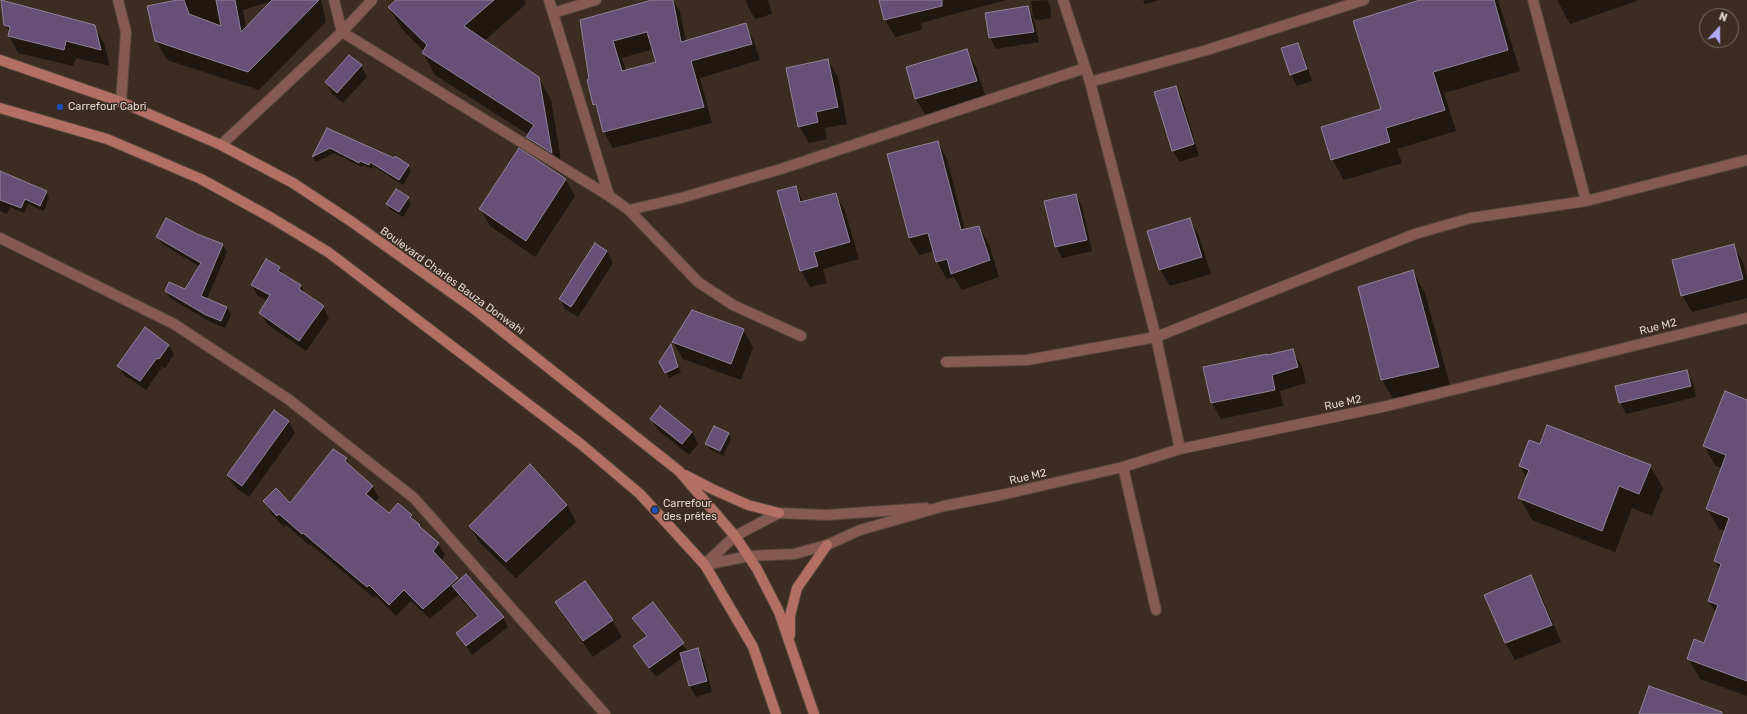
<!DOCTYPE html>
<meta charset="utf-8">
<style>
body{margin:0}
#map{position:relative;width:1747px;height:714px;overflow:hidden;background:#3c2c21;font-family:Rubik,sans-serif}
canvas{display:block}
.north{position:absolute;left:1699px;top:8px;width:40px;height:40px;box-sizing:border-box;background:#3c2c21;border:1px solid #7d6f66;border-radius:50%;rotate:21deg;font-size:11px;font-weight:700;line-height:16px;text-align:center;color:#dfd4cd}
.north::after{content:'';display:block;margin:auto;width:14px;height:18px;background:#b5acf8;clip-path:polygon(50% 0,100% 100%,50% 72%,0 100%)}
</style>
<div id="map">
<canvas width="1747" height="714"></canvas>
<div class="north">N</div>
</div>
<script>
const c = document.querySelector('canvas').getContext('2d');
c.lineJoin = 'round';
function paint(path, color) { c.fillStyle = color; c.fill(path, 'evenodd'); }
const shape = rows => new Path2D(rows.map(r => 'M' + r).join(''));
function strokePath(path, color, width, dash) { c.strokeStyle = color; c.lineWidth = width; c.lineCap = dash ? 'butt' : 'round'; c.setLineDash(dash || []); c.stroke(path); }
function write(font, color, halo, rows, align = 'center') {
  c.font = font + ' Rubik,sans-serif'; c.lineWidth = 3; c.setLineDash([]); c.textBaseline = 'middle'; c.strokeStyle = halo; c.fillStyle = color; for (const [text, x, y, turn = 0] of rows) {
    c.save(); c.translate(x, y); c.rotate((+turn || 0) * Math.PI / 180); c.textAlign = isNaN(turn) ? turn : align; if (halo) c.strokeText(text, 0, 0); c.fillText(text, 0, 0); c.restore();
  }
}
paint(shape([
 [182,0,321,0,326,22,259,90,167,60,156,41],
 [272,1,246,27,243,10],
 [397,0,524,0,526,4,484,41,539,78,551,100,563,173,540,159,527,137,529,135,435,75,423,53,424,51,402,29,389,8],
 [656,0,673,0,680,12,686,41,745,25,754,41,760,60,700,78,712,123,613,148,604,132,599,112,594,104,581,21],
 [653,49,657,63,626,71,622,58],
 [746,0,768,0,772,14,755,19,748,7],
 [880,0,1006,0,921,23,922,30,895,37,885,20],
 [1047,0,1050,5,1051,18,1036,20,1033,16,1039,42,996,49,990,38,986,14,1027,7,1033,17,1031,1],
 [1143,0,1160,0,1145,4],
 [1427,0,1498,0,1520,71,1444,93,1456,131,1397,149,1402,163,1344,180,1332,159,1382,110],
 [1557,0,1640,0,1570,24],
 [5,24,94,26,104,43,110,66,76,58,73,66,18,53,9,36,10,33],
 [1297,44,1304,56,1312,81,1297,86,1291,74],
 [966,50,976,67,986,98,926,116,916,99,907,67],
 [828,60,838,77,847,124,825,128,827,139,809,143,799,126],
 [361,66,367,77,343,103,332,94,326,82],
 [1175,87,1182,98,1199,156,1179,162,1173,150],
 [327,129,408,166,411,171,403,185,373,166,372,169,363,165,362,167,334,153,316,162,313,157],
 [938,142,947,159,965,230,979,227,989,244,999,277,962,290,954,277,947,279,937,262,934,251,919,255,909,238],
 [0,172,46,192,49,197,44,211,28,204,24,213,10,207,7,214,0,211],
 [565,179,575,196,535,257,490,226,480,209],
 [795,187,804,202,835,194,845,211,859,259,823,269,827,283,810,287,801,270],
 [1076,195,1082,206,1092,251,1062,258,1056,246],
 [408,198,411,204,403,217,390,209,387,204],
 [1190,219,1199,236,1211,274,1170,286,1160,269],
 [196,235,223,245,227,252,207,299,227,307,231,315,225,328,212,323,170,298,166,291,186,290,200,267,162,244,158,237],
 [1733,245,1743,262,1747,277,1747,298,1692,312,1682,295],
 [607,251,613,263,578,317,566,310,560,299],
 [279,268,284,276,301,286,305,294,323,307,329,318,306,351,267,324,261,313,268,301,258,296,252,285],
 [1412,271,1425,293,1451,389,1395,402,1382,380],
 [743,330,753,347,741,380,683,359,673,342],
 [168,345,174,354,165,368,162,367,146,390,124,375,119,366],
 [671,346,681,372,669,378,660,362],
 [1292,350,1302,366,1306,383,1280,391,1283,406,1221,419,1212,403,1205,368,1267,356],
 [1686,371,1693,382,1696,397,1626,414,1620,402],
 [1747,401,1747,696,1700,679,1688,658,1705,644,1716,613,1709,601,1720,570,1715,561,1726,532,1719,529,1707,509,1722,469,1716,466,1704,446],
 [274,411,289,422,295,433,249,497,234,486,228,475],
 [651,419,692,432,698,444,689,455,658,430],
 [728,434,731,439,723,456,710,449,706,444],
 [1540,445,1650,466,1663,488,1652,516,1632,508,1615,552,1532,520,1520,498,1527,479,1520,466],
 [346,459,351,468,372,486,379,498,375,502,390,514,411,516,422,530,438,544,445,555,441,560,459,581,503,617,508,627,472,655,457,633,477,617,458,595,430,619,411,601,396,616,376,596,374,598,310,544,309,545,286,525,284,527,271,513,264,501,291,504],
 [567,505,576,522,516,578,480,543,470,526],
 [1531,576,1540,593,1553,624,1506,642,1506,643,1485,595],
 [557,603,612,620,622,637,593,657,566,619],
 [653,603,688,652,697,649,704,661,712,692,696,697,689,685,682,658,656,677,640,656,634,646,646,637,634,619],
 [1554,625,1561,642,1515,660,1506,644]
]), '#0007');
const building = shape([
 [1,0,95,25,101,50,66,41,64,50,8,36,10,27,4,25,1,0],
 [177,0,184,0,189,14,221,26,216,0,235,0,241,32,272,0,319,0,248,72,155,41,147,6,177,0],
 [396,0,494,0,464,26,539,77,552,153,526,137,534,125,422,53,427,45,388,7,396,0],
 [652,0,673,0,681,42,746,23,752,44,691,61,704,107,603,132,596,104,593,105,587,80,589,79,580,20,652,0],
 [647,32,656,62,622,71,613,41,647,32],
 [879,0,942,0,942,6,884,20,879,0],
 [1420,0,1494,0,1508,50,1433,72,1445,110,1386,128,1390,142,1331,160,1321,127,1381,109,1353,21,1420,0],
 [1028,6,1034,32,989,38,985,13,1028,6],
 [1298,43,1307,69,1290,75,1281,48,1298,43],
 [967,49,977,81,915,99,906,67,967,49],
 [349,55,362,65,337,93,325,82,349,55],
 [828,59,838,107,816,112,818,122,798,127,786,68,828,59],
 [1176,86,1194,144,1172,151,1154,92,1176,86],
 [327,128,394,158,395,156,409,165,399,180,370,162,369,165,360,161,359,163,330,148,312,157,327,128],
 [938,141,961,230,979,226,990,260,951,274,947,259,936,262,928,233,909,238,887,154,938,141],
 [519,148,566,179,526,241,479,209,519,148],
 [0,171,47,191,40,206,25,199,21,208,0,200,0,171],
 [796,186,800,202,836,193,850,242,814,252,818,266,800,271,777,191,796,186],
 [396,189,409,197,399,212,386,204,396,189],
 [1076,194,1087,240,1055,247,1044,201,1076,194],
 [166,218,197,234,223,244,201,296,227,307,221,321,206,315,165,291,169,282,185,289,201,263,156,237,166,218],
 [1190,218,1202,257,1159,270,1147,231,1190,218],
 [595,243,607,251,571,307,559,299,595,243],
 [1734,244,1743,279,1681,296,1672,260,1734,244],
 [266,259,280,267,278,271,301,285,299,289,324,306,299,341,259,313,270,295,251,285,266,259],
 [1413,270,1439,367,1381,380,1358,287,1413,270],
 [692,310,744,329,731,364,672,342,692,310],
 [145,327,169,345,159,359,157,358,140,381,117,366,145,327],
 [671,344,678,367,665,373,659,362,671,344],
 [1293,349,1298,367,1272,375,1275,390,1211,403,1203,367,1267,354,1267,355,1293,349],
 [1687,370,1691,386,1619,403,1615,386,1687,370],
 [1725,391,1747,400,1747,681,1687,659,1694,639,1704,643,1718,605,1708,601,1721,564,1714,561,1729,518,1706,509,1726,455,1703,446,1725,391],
 [660,406,692,432,682,444,650,419,660,406],
 [274,410,289,421,242,486,227,475,274,410],
 [1547,425,1651,465,1639,494,1619,486,1602,531,1518,498,1529,470,1519,466,1529,440,1540,444,1547,425],
 [714,426,729,433,720,451,705,444,714,426],
 [333,449,347,458,345,461,373,486,366,494,389,513,398,503,412,515,410,517,420,525,419,526,439,543,433,551,458,578,423,609,404,590,389,605,369,585,367,587,303,533,302,534,279,514,277,516,263,501,276,488,290,503,333,449],
 [530,464,567,505,506,562,469,526,530,464],
 [466,574,504,617,466,646,456,633,478,616,452,586,466,574],
 [1531,575,1552,625,1505,643,1484,595,1531,575],
 [585,581,613,620,583,641,555,602,585,581],
 [653,602,684,643,649,668,633,646,647,636,632,618,653,602],
 [698,648,707,681,689,686,680,653,698,648],
 [1649,686,1722,712,1722,714,1639,714,1649,686]
]);
paint(building, '#674f78');
strokePath(building, '#8f8497', 1);
const minor = shape([
 [118,0,126,32,121,102],
 [334,0,342,32,609,196,629,210,698,282,733,305,801,336],
 [549,0,609,196],
 [1063,0,1090,82,1156,337,1180,449],
 [1533,0,1586,201],
 [553,13,596,0],
 [1090,82,1207,50,1364,0],
 [221,145,342,32,372,0],
 [629,210,681,198,781,169,1085,68],
 [0,238,174,324,288,399,414,498,605,714],
 [946,362,1027,360,1156,337,1415,234,1471,218,1586,201,1747,160],
 [1123,467,1156,610]
]);
const tertiary = shape([
 [705,564,735,536,779,513,826,515,926,508],
 [705,565,749,556,794,554,827,545,860,530,944,506,1001,495,1123,467,1180,449,1387,406,1747,318]
]);
const secondary = shape([
 [0,60,121,102,221,145,293,183,352,222,473,308,679,471,735,536,757,569,779,612,814,714],
 [0,108,107,139,201,179,270,217,328,252,582,445,640,494,705,565,753,647,776,714],
 [685,475,712,489,748,505,779,513],
 [790,635,790,616,797,588,827,545]
]);
strokePath(minor, '#56473d', 12);
strokePath(tertiary, '#56473d', 12);
strokePath(secondary, '#56473d', 12);
strokePath(minor, '#855a52', 10);
strokePath(tertiary, '#855a52', 10);
strokePath(secondary, '#b36f64', 10);
for (const [x, y, r, color] of [
 [60,107,4,"#1a4fb4"],
 [655,510,4,"#1a4fb4"]
]) { const dot = new Path2D(); dot.arc(x, y, r, 0, 2 * Math.PI); c.fillStyle = color; c.fill(dot); strokePath(dot, '#3c2c21', 1.5); }
write('11px', '#dfd4cd', '#3c2c21', [
 ["Carrefour Cabri",68,107],
 ["Carrefour",663,504],
 ["des prêtes",663,517]
], 'left');
write('11px', '#dfd4cd', '#3c2c21', [
 ["Boulevard Charles Bauza Donwahi",452,281,36],
 ["Rue M2",1658,327,-14],
 ["Rue M2",1343,403,-12],
 ["Rue M2",1028,477,-13]
]);
</script>
